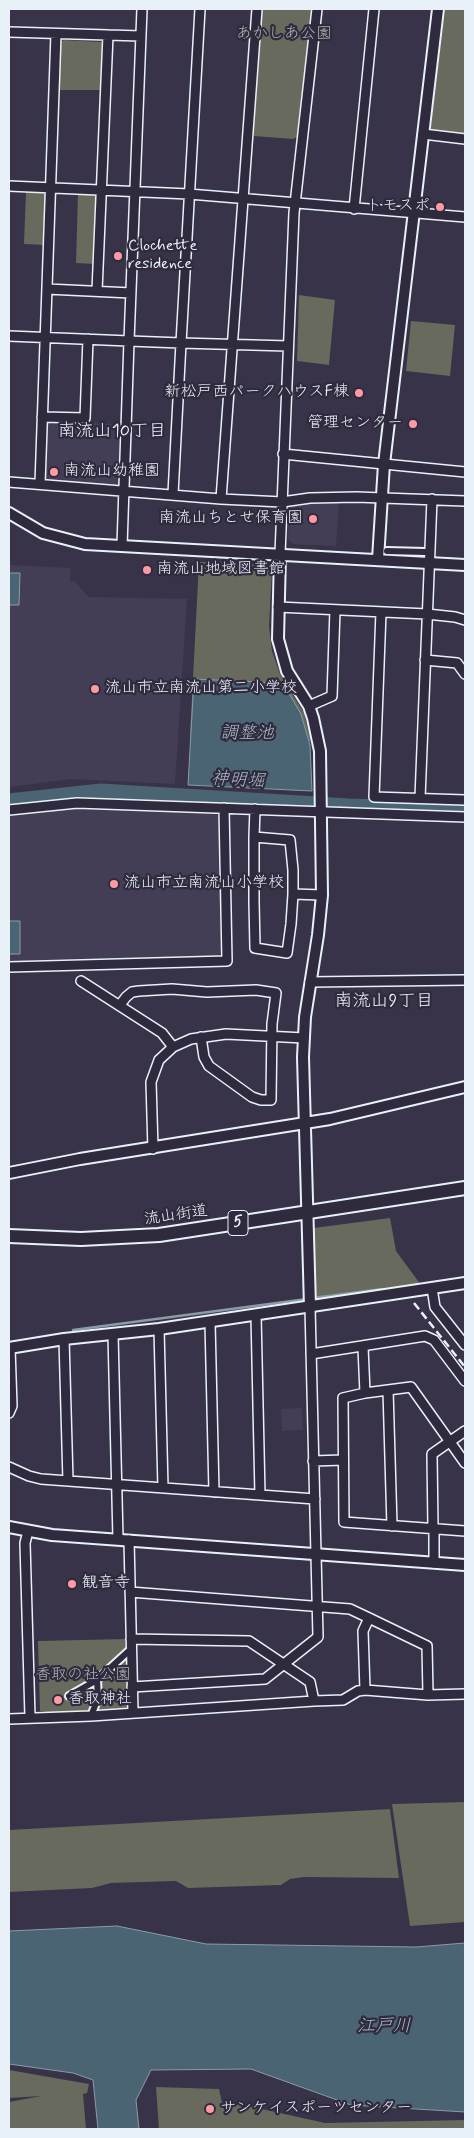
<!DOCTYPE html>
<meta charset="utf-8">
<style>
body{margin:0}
#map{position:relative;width:474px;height:2138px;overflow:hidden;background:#383348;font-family:Mynerve,sans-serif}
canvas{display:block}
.frame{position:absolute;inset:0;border:10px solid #e8f1f8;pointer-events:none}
</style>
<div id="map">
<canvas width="474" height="2138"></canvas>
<div class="frame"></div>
</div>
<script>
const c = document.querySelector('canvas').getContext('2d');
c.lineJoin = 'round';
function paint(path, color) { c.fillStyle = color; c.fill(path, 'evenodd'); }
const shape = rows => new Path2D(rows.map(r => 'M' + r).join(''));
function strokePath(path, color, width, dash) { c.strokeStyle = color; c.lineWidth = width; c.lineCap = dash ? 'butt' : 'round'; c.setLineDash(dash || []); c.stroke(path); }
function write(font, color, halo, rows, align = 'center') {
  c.font = font + ' Mynerve,"Klee One",sans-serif'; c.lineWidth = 4.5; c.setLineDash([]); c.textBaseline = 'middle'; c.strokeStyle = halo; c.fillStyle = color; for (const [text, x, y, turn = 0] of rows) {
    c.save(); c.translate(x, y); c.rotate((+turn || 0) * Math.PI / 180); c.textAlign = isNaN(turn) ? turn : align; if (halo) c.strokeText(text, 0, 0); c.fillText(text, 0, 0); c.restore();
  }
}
paint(shape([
 [49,420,123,425,120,486,43,480,46,423],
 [306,503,339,503,336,546,293,544,288,539,289,506],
 [9,565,71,568,70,581,75,582,89,597,187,599,175,784,71,779,9,787],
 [77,809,214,814,219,816,221,952,217,956,59,959,9,963,9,816],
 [302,1408,303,1430,282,1431,281,1409]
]), '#433e56');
paint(shape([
 [261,9,312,9,297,137,293,139,254,136,252,133],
 [445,9,465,9,465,136,430,132],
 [64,40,101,42,104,45,101,90,58,90,60,42],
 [26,190,44,191,47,194,45,245,24,244],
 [78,192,94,192,98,196,95,264,76,263],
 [299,295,335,300,329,365,297,361],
 [411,321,455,325,450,376,406,371],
 [199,562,268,564,272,569,269,626,272,651,280,674,304,713,311,741,190,736],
 [390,1218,396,1251,421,1285,320,1300,316,1297,314,1228],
 [127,1639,129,1710,58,1713,40,1711,38,1641],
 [465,1802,465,1922,410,1926,392,1804],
 [390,1809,399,1878,304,1877,290,1879,281,1885,188,1888,176,1881,111,1883,92,1888,9,1892,9,1830],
 [9,2070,89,2084,87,2093,83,2094,86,2129,9,2129,9,2102,41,2096,9,2098],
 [156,2087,219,2089,222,2103,244,2105,325,2123,465,2120,465,2129,159,2129]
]), '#676a5c');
const water = shape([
 [9,573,20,573,19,605,9,605,9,573],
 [194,679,283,683,301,714,310,745,312,791,188,785,194,679],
 [9,921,20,921,20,954,9,954,9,921],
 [117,1926,206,1944,416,1947,465,1943,465,2112,351,2105,251,2069,151,2070,136,2100,139,2129,98,2129,93,2080,73,2073,9,2064,9,1931,117,1926]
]);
paint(water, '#4b6473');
strokePath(water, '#8a9ca8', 1);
strokePath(shape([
 [313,1298,382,1289],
 [73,1330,307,1299]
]), '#8a9ca8', 2.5);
strokePath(shape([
 [9,801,101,791,349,806,465,809]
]), '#4b6473', 15);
const pedestrian = shape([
 [387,551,425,552],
 [69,1696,97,1680,131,1649],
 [91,1716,98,1698,97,1680]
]);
const minor = shape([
 [142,9,129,341,181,343,173,494],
 [200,9,181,343,288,346],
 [9,32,141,36],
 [423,134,465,139],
 [9,186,189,194,465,217],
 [354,209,374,9],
 [47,289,131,293],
 [97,291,108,35],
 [9,336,129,341,122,546],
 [42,417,85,418,88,339],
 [283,454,465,472],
 [9,482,221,499,282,502,310,498,356,497,465,501],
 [40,484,56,34],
 [221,499,257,9],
 [280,554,294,213,317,9],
 [278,607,427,614,455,617,465,620],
 [381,612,374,797,465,800],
 [425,660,457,663,465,674],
 [309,706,332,696,335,610],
 [420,798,432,499],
 [9,810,77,803,465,817],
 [254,837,290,840,293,870,293,894,291,924,287,953,255,948,254,902,254,837,255,809],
 [293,894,322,895],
 [9,967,227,961,224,808],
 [81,981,162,1033,173,1047],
 [310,982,465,980],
 [120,1005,126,997,132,992,139,991,172,989,207,992,256,990,276,993,272,1024,271,1100,261,1100,252,1097,209,1066,204,1057,201,1037],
 [153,1149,151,1082,159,1060,173,1047,191,1039,226,1034,304,1038],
 [432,1288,435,1307,465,1345],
 [256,1315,260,1495],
 [210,1322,214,1492],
 [159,1329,163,1488],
 [113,1334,118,1539],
 [64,1339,68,1481],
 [363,1347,365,1393],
 [311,1354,425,1336,434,1340,465,1381],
 [388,1390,392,1526],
 [9,1413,12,1406,10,1348],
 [313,1461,343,1460],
 [465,1463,411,1387,365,1393,343,1398,344,1522,465,1531],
 [9,1467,29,1476,41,1479,315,1499],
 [433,1528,432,1454,465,1431],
 [28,1531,25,1543,30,1717],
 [129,1540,133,1712],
 [434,1563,434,1528],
 [130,1592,350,1609,369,1618,363,1631,365,1690],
 [369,1618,427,1646,428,1695],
 [131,1639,249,1641,310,1682,314,1701,343,1700,358,1691,365,1690,428,1695,465,1694],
 [132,1687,265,1679,318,1637,310,1307],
 [9,1719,91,1716,314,1701]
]);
const tertiary = shape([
 [9,513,43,533,85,544,465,565],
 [280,554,278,639,287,671,309,706,313,718,320,751,322,895,318,935,305,1017,303,1057,310,1307],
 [378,559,384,464,438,9],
 [9,1173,80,1159,330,1119,465,1087],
 [9,1348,64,1339,159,1329,465,1283],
 [9,1527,52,1535,465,1565]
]);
const primary = shape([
 [9,1236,81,1239,159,1235,465,1188]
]);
strokePath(pedestrian, '#e8f1f8', 10);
strokePath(minor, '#e8f1f8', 12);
strokePath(tertiary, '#e8f1f8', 14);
strokePath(primary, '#e8f1f8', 16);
strokePath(pedestrian, '#2f2a3d', 6);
strokePath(minor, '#2f2a3d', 9);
strokePath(tertiary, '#2f2a3d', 10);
strokePath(primary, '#2f2a3d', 12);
strokePath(shape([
 [414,1303,465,1367]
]), '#e8f1f8', 2.5, [8, 4]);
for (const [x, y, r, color] of [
 [440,207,5,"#ff9aa2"],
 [118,256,5,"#ff9aa2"],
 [359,393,5,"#ff9aa2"],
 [413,424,5,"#ff9aa2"],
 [54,472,5,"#ff9aa2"],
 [313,519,5,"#ff9aa2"],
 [147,570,5,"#ff9aa2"],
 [95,689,5,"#ff9aa2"],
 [114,884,5,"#ff9aa2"],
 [72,1584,5,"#ff9aa2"],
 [58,1700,5,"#ff9aa2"],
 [210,2109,5,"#ff9aa2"]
]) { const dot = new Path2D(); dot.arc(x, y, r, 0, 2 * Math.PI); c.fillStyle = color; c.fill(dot); strokePath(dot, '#2f2a3d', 2); }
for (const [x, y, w] of [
 [238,1223,20]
]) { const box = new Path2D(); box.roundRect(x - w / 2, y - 12.5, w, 25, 4); c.fillStyle = '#2f2a3d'; c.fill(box); strokePath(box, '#e8f1f8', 1); }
write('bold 15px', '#e8f1f8', null, [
 ["5",238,1223]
]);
write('16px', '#aeb4b2', '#2f2a3d', [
 ["あかしあ公園",284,35],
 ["香取の社公園",83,1676]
]);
write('16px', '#e8f1f8', '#2f2a3d', [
 ["トモスポ",430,207,"right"],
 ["Clochette",128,247],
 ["residence",128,265],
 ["新松戸西パークハウスF棟",349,393,"right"],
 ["管理センター",403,424,"right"],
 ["南流山幼稚園",64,472],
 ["南流山ちとせ保育園",303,519,"right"],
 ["南流山地域図書館",157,570],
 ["流山市立南流山第二小学校",105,689],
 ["流山市立南流山小学校",124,884],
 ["観音寺",82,1584],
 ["香取神社",68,1700],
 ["サンケイスポーツセンター",220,2109]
], 'left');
write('16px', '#e8f1f8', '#2f2a3d', [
 ["流山街道",176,1216,-8]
]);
write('18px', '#e8f1f8', '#2f2a3d', [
 ["南流山10丁目",112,432],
 ["南流山9丁目",384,1002]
]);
write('italic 18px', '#a9b9c3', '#2f2a3d', [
 ["調整池",247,734],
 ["神明堀",238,781,3],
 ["江戸川",384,2027]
]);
</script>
